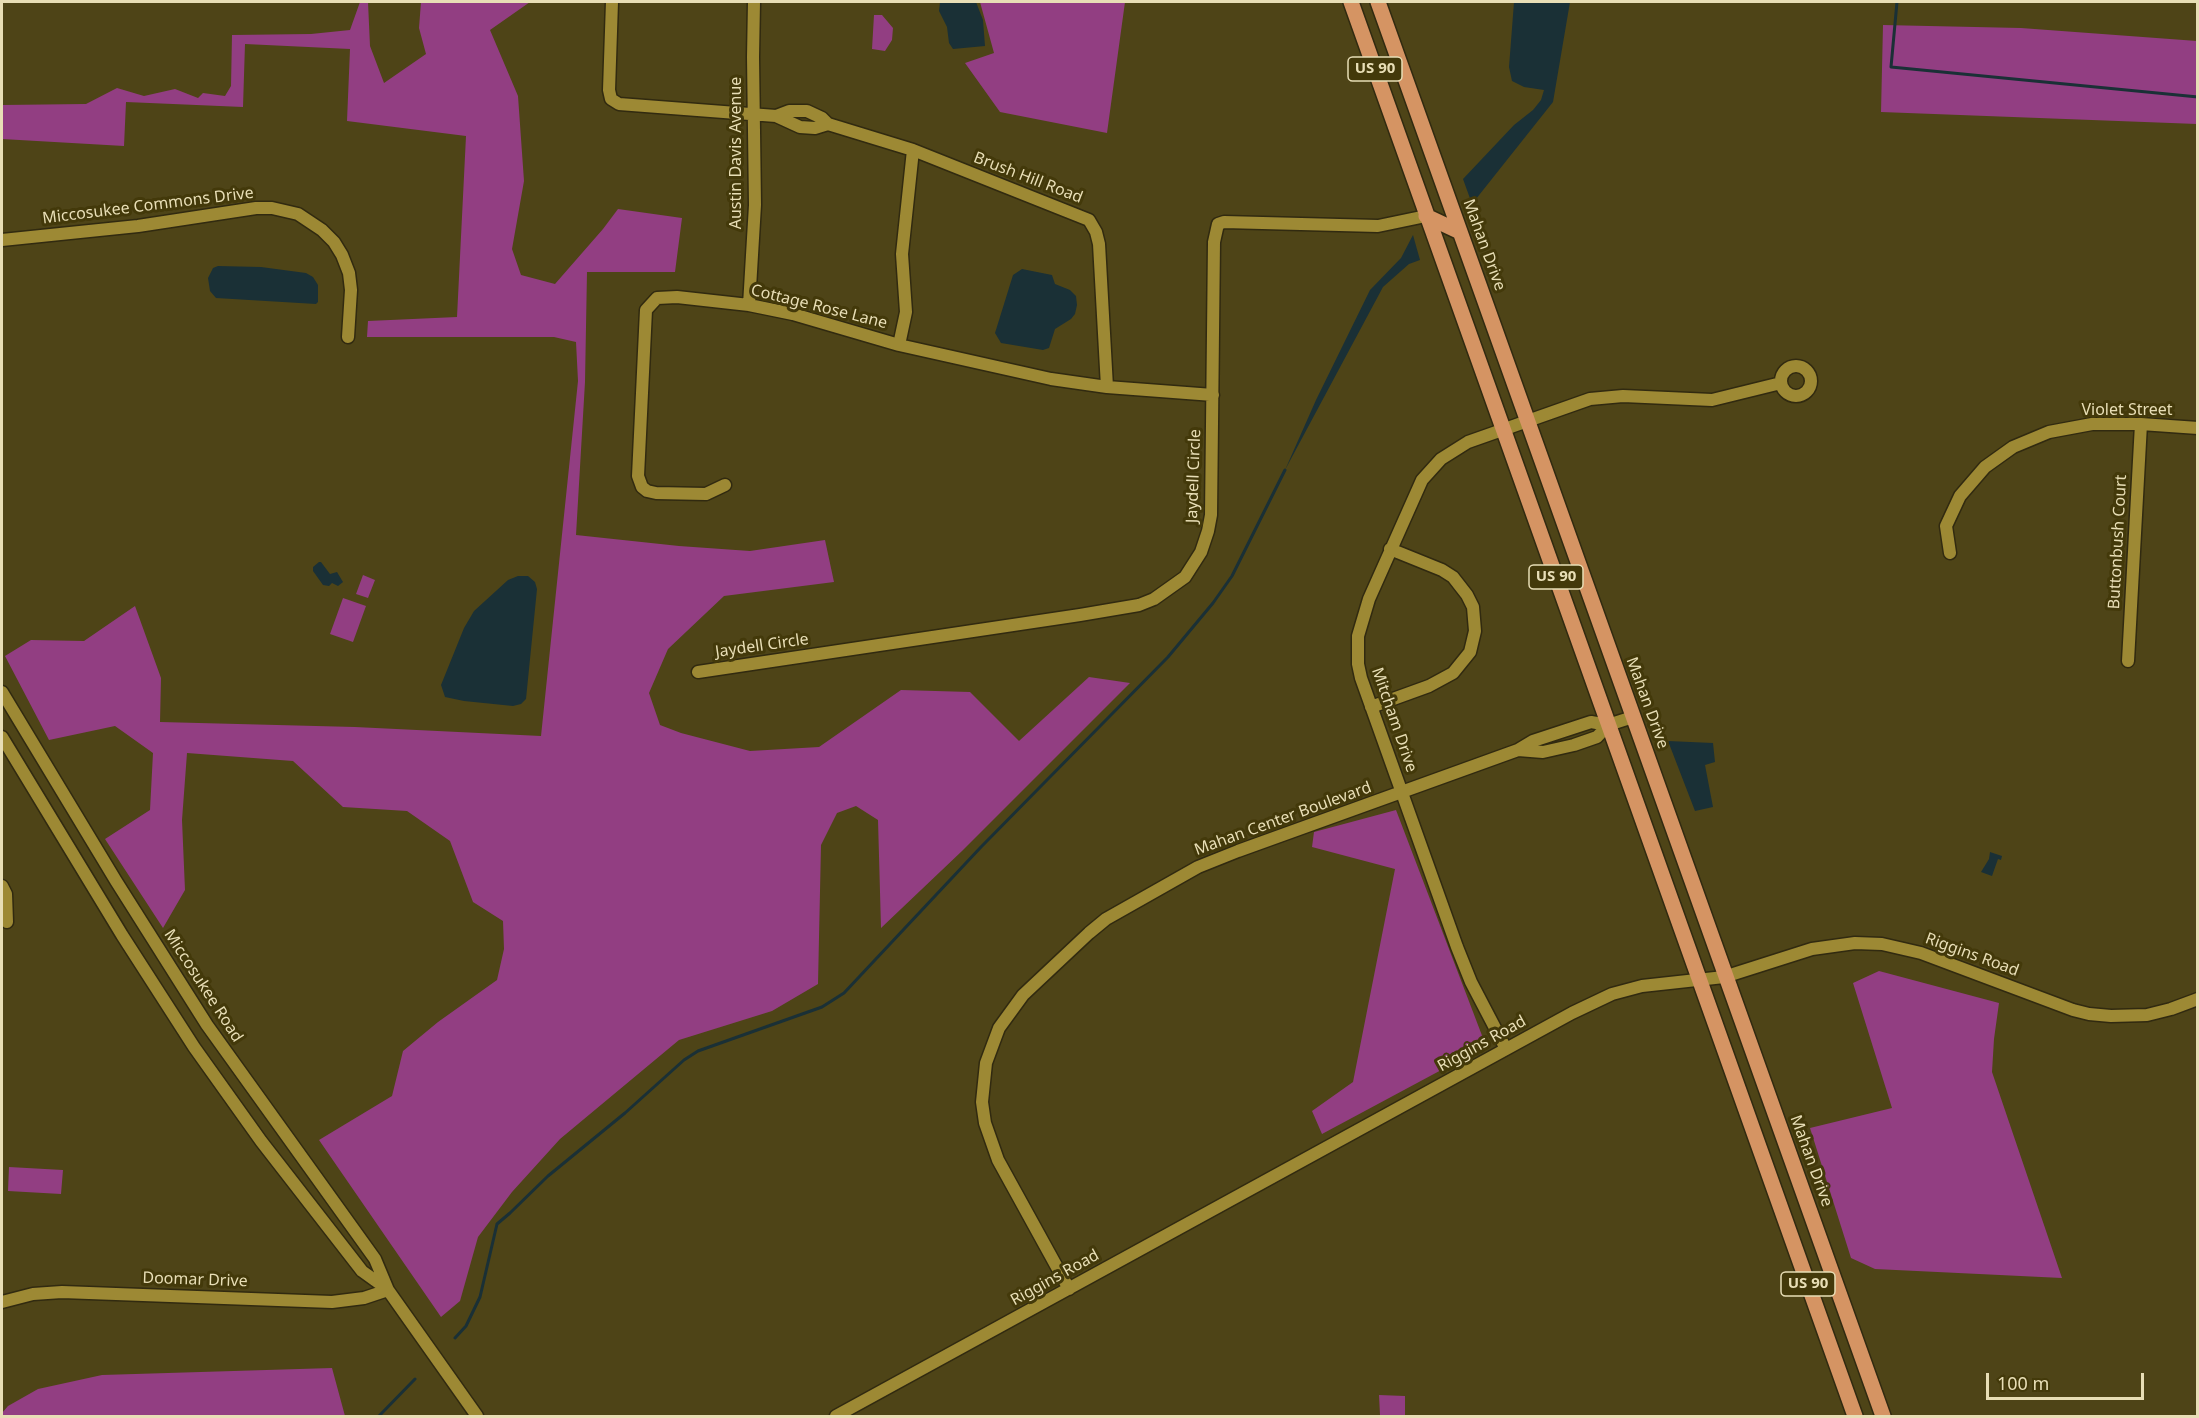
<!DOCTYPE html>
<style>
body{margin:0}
#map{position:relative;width:2199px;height:1418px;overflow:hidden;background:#4e4417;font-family:"Noto Sans",sans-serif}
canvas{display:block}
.frame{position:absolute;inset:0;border:3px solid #e8deb6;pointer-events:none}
.scale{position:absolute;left:1986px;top:1373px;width:158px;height:27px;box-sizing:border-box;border:3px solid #e8deb6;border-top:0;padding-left:8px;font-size:18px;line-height:21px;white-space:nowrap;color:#e8deb6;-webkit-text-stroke:4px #43390a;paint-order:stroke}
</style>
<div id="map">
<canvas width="2199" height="1418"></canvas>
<div class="frame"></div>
<div class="scale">100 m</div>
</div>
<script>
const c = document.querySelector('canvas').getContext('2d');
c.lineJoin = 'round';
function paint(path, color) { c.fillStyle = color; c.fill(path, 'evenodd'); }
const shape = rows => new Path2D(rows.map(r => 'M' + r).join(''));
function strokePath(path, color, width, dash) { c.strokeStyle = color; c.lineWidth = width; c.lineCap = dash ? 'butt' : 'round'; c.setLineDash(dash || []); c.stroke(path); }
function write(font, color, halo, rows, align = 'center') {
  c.font = font + ' "Noto Sans",sans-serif'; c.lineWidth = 6; c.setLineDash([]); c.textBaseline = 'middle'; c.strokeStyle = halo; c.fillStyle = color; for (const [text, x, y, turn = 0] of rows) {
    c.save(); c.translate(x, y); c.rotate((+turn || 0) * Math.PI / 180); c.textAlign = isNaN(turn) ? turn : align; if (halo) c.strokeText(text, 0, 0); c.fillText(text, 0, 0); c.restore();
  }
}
paint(shape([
 [360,2,368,2,370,46,384,83,426,54,419,28,421,2,530,2,490,30,518,96,524,181,512,249,521,275,555,284,603,229,618,209,682,218,675,272,587,272,585,382,576,535,679,546,750,551,825,540,834,582,724,596,668,649,649,693,660,725,681,733,750,751,819,747,901,690,970,692,1019,741,1089,677,1130,683,962,851,881,928,878,820,856,806,837,813,821,845,818,984,772,1011,679,1040,560,1139,512,1192,478,1237,460,1301,441,1317,319,1140,392,1096,403,1051,438,1022,497,980,504,949,503,921,473,902,450,841,407,811,343,807,293,761,187,753,182,820,185,890,163,928,105,839,150,810,153,753,115,726,49,740,5,656,31,640,84,641,135,606,161,678,160,722,355,727,541,736,578,381,576,342,554,337,367,337,368,321,457,317,466,136,347,121,350,49,245,44,243,107,126,102,124,146,2,139,2,105,86,104,117,88,144,96,175,89,198,98,203,93,225,96,231,86,232,35,311,34,350,30],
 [980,2,1125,2,1107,133,1000,112,965,63,994,53],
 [874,15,882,15,893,28,892,40,885,51,872,49],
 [1883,25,2021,28,2197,41,2197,124,1881,112],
 [363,575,375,580,368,598,356,594],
 [343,598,366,606,353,642,330,634],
 [1396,810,1486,1046,1322,1134,1312,1111,1353,1082,1395,869,1312,847,1314,832],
 [1879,971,1999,1003,1994,1039,1992,1072,2062,1278,1875,1269,1851,1258,1810,1128,1892,1108,1853,983],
 [9,1167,63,1170,61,1194,8,1191],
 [332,1368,345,1416,2,1416,2,1413,8,1406,38,1389,102,1375],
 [1379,1395,1405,1396,1405,1415,1380,1415]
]), '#923e82');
paint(shape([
 [940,2,976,2,983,20,985,46,953,49,949,43,947,27,939,11],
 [1514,2,1570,2,1553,102,1472,204,1463,179,1514,125,1533,110,1541,100,1544,90,1524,87,1512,81,1509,67],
 [1413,235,1420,260,1409,264,1383,287,1285,470,1316,400,1370,290,1401,258],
 [218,266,261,267,306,273,313,277,318,285,318,302,316,304,216,298,210,291,208,278,213,268],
 [1022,269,1052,275,1055,284,1070,290,1076,296,1077,305,1075,314,1071,319,1055,329,1049,348,1043,350,1001,343,995,333,1013,275],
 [319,562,321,562,330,574,337,572,343,582,338,586,332,583,329,586,323,585,313,571,313,567],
 [518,576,528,576,535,582,537,589,526,699,521,704,513,706,464,701,445,697,441,685,464,628,474,611,508,580],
 [1668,741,1713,743,1715,762,1705,765,1713,807,1695,811],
 [1990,852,2002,856,2001,860,1998,859,1992,876,1981,872,1989,859]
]), '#1a3036');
strokePath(shape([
 [1897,2,1891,67,2198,97],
 [455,1338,466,1326,480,1297,497,1224,510,1213,548,1176,625,1113,684,1060,698,1051,822,1007,844,993,981,847,1168,657,1213,603,1232,576,1285,470],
 [379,1416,415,1379]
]), '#1a3036', 3);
const minor = shape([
 [612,2,609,90,611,99,619,104,776,116,789,111,807,111,822,118,828,124,913,150,1089,220,1096,232,1099,244,1107,387],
 [776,116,800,127,815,128,828,124],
 [2,240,138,226,256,208,272,208,298,214,322,230,334,242,342,255,349,273,351,290,348,337],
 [749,305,755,205,753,57,754,2],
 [899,345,906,312,902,254,913,150],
 '1781 381a15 15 0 1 1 30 0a15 15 0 1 1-30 0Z',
 [725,485,706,494,656,493,647,491,642,487,638,476,646,310,657,298,677,297,749,305,793,314,899,345,1051,379,1107,387,1213,395],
 [1950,553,1946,526,1960,496,1985,467,2013,447,2049,432,2092,424,2141,424,2198,428],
 [2128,661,2141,424],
 [698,672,1080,615,1139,605,1154,599,1185,577,1201,552,1208,531,1211,515,1214,242,1218,224,1224,222,1378,226,1426,216],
 [2,692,116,881,207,1025,375,1259,388,1290,477,1416],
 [1371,707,1429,686,1453,673,1470,652,1475,631,1473,607,1467,595,1453,577,1442,570,1390,549],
 [2,737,122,935,194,1047,261,1141,362,1271,387,1289],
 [1518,750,1543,752,1574,745,1597,737,1608,725],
 [2,886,6,894,7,922],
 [1506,1049,1471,982,1457,947,1361,678,1358,664,1358,636,1369,599,1422,480,1441,459,1468,442,1590,399,1623,396,1712,400,1781,383],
 [1069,1289,998,1160,985,1123,982,1102,986,1063,999,1028,1023,995,1089,933,1106,919,1198,867,1238,851,1518,750,1533,741,1591,722,1608,725,1633,717],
 [2,1302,33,1294,62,1292,332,1302,364,1298,388,1290],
 [836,1416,1572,1013,1612,994,1642,986,1724,977,1812,949,1855,943,1882,944,1921,953,2073,1010,2089,1014,2111,1016,2147,1015,2171,1009,2198,999]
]);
const major = shape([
 [1351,2,1855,1416],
 [1378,2,1883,1416],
 [1426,216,1460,232]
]);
strokePath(minor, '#312a10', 15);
strokePath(major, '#312a10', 18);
strokePath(minor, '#9d8934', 12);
strokePath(major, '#d59463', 15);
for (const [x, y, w] of [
 [1375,69,54],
 [1556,577,54],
 [1808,1284,54]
]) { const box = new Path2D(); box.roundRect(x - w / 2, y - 12, w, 24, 4.5); c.fillStyle = '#43390a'; c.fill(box); strokePath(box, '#e8deb6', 1.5); }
write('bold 15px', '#e8deb6', null, [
 ["US 90",1375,69],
 ["US 90",1556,577],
 ["US 90",1808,1284]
]);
write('16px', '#e8deb6', '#43390a', [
 ["Austin Davis Avenue",736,153,-90],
 ["Brush Hill Road",1028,178,21],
 ["Miccosukee Commons Drive",148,206,-7],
 ["Mahan Drive",1484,245,70],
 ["Cottage Rose Lane",819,307,14],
 ["Violet Street",2127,410],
 ["Jaydell Circle",1194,476,-88],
 ["Buttonbush Court",2118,542,-87],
 ["Jaydell Circle",762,646,-8],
 ["Mahan Drive",1647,703,70],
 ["Mitcham Drive",1394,720,71],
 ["Mahan Center Boulevard",1283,819,-20],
 ["Riggins Road",1972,955,20],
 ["Miccosukee Road",203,986,57],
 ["Riggins Road",1482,1044,-29],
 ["Mahan Drive",1811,1161,70],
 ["Riggins Road",1055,1278,-29],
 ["Doomar Drive",195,1280,2]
]);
</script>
